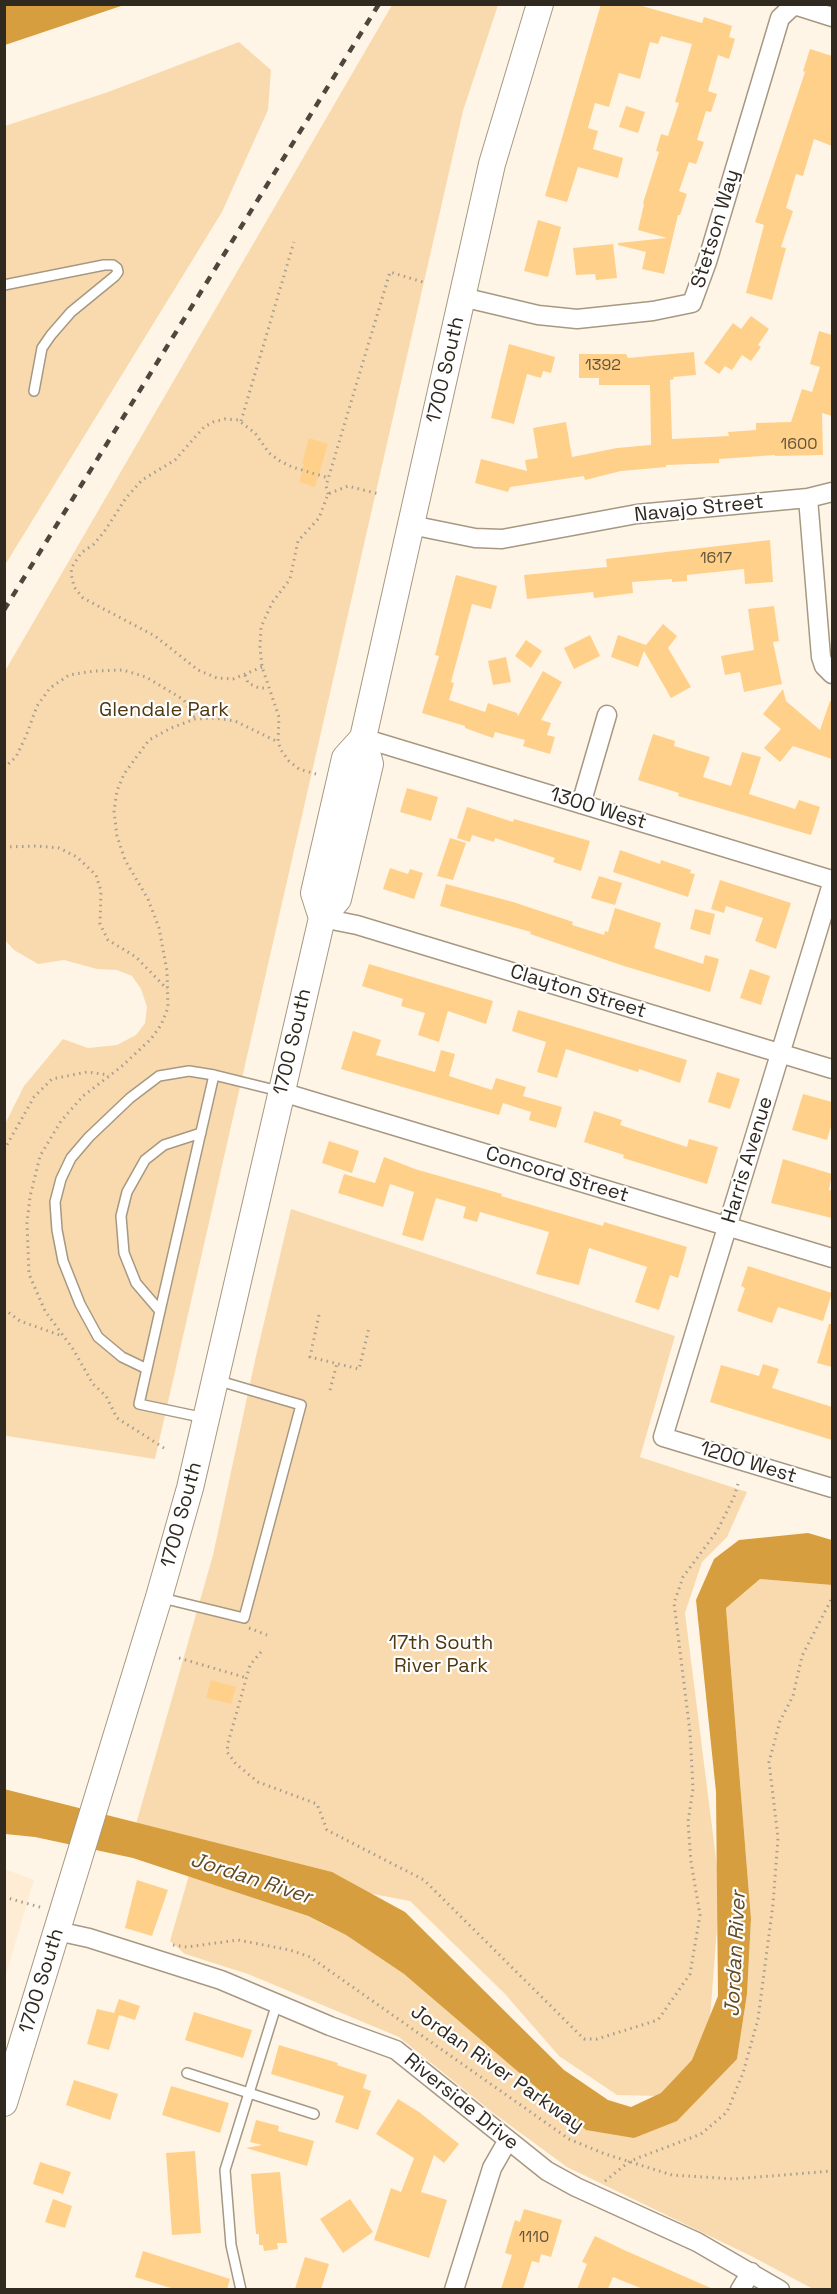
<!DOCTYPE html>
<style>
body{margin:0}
#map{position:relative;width:837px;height:2294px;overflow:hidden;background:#fff5e6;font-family:"Space Grotesk",sans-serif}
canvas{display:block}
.frame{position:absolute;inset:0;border:6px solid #2f2920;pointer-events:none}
</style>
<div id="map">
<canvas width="837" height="2294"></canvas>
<div class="frame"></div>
</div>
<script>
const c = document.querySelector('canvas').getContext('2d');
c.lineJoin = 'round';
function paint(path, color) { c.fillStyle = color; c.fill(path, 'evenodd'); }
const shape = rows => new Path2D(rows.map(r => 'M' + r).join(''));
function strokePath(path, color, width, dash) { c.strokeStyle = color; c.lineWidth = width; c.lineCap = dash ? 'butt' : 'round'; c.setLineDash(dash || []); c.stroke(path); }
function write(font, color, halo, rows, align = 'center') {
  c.font = font + ' "Space Grotesk",sans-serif'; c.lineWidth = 4.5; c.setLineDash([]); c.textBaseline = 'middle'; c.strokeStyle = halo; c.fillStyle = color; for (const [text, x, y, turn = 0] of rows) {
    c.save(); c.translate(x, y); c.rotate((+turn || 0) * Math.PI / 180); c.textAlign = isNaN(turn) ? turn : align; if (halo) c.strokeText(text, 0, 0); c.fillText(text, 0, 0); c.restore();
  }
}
paint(shape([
 [5,1869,34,1880,5,1978]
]), '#feedd4');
paint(shape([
 [392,5,498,5,463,111,155,1459,7,1436,5,1434,4,1126,24,1086,63,1039,88,1048,117,1045,136,1035,145,1023,147,1007,141,989,132,976,117,970,97,969,64,960,38,964,14,950,5,940,5,671],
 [239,42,271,70,268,110,222,212,5,565,5,126,108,92],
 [291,1209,675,1336,640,1457,747,1492,727,1537,702,1562,685,1613,720,1890,708,2044,680,2084,657,2096,617,2095,559,2056,505,1994,410,1901,346,1889,136,1824,213,1555,256,1356],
 [760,1579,832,1585,832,2289,813,2289,753,2257,567,2167,492,2112,399,2037,248,1974,185,1954,170,1941,189,1875,307,1916,346,1935,404,1974,586,2130,737,2059,747,1994,751,1919,726,1608]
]), '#f9daae');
paint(shape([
 [5,4,124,4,124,5,5,45],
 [808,1533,832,1540,832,1585,760,1579,726,1608,751,1919,747,1994,737,2059,677,2121,634,2138,586,2130,404,1974,346,1935,308,1916,133,1858,35,1837,5,1834,4,1789,332,1872,405,1912,564,2070,608,2100,631,2107,661,2093,692,2060,718,1996,716,1792,696,1600,714,1559,739,1540]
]), '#d69e3f');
paint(shape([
 [601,4,635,4,702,23,704,17,732,26,729,37,735,39,729,59,718,55,708,91,717,94,711,112,706,111,697,140,704,142,696,164,689,162,679,191,687,194,680,215,678,215,664,274,642,269,646,252,618,245,618,243,667,238,638,230,644,204,643,203,659,152,656,151,661,134,668,136,679,103,675,102,692,44,661,36,658,44,650,42,640,79,619,73,609,107,595,103,588,128,598,131,593,149,623,158,618,178,578,167,567,202,545,196],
 [810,49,832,56,832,146,814,139,803,176,796,174,786,208,793,211,781,247,786,248,772,300,746,293,764,225,755,222,805,72,803,71],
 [626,106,645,112,638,133,619,127],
 [538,220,561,227,548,277,524,271],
 [613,244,617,278,596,280,595,274,576,275,573,248],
 [751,316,769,329,758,345,761,347,751,361,742,355,732,370,725,366,719,374,704,363,733,323,741,329],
 [819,331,832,335,832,416,822,413,823,455,775,456,775,455,719,459,719,463,666,465,666,467,621,471,585,480,584,476,510,487,508,492,475,483,481,459,527,471,525,460,538,458,533,428,566,422,572,457,617,448,651,445,650,385,599,385,599,378,579,378,579,354,626,354,628,358,694,352,696,375,673,377,674,379,670,380,672,439,729,436,728,432,756,430,756,423,791,422,802,389,812,392,820,367,810,364],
 [509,344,555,357,551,373,543,371,541,378,527,374,514,424,491,418],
 [309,438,328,444,315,487,299,482,304,464,302,463],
 [770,540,773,582,745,584,744,569,687,575,687,581,672,582,672,579,632,582,633,593,594,598,593,592,527,599,524,575,607,567,606,559],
 [456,575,497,586,491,609,472,604,451,682,454,683,449,700,485,712,488,703,517,713,518,716,543,671,562,682,541,720,551,723,547,735,555,737,550,754,523,746,525,740,495,732,493,738,465,728,465,726,422,713,439,656,435,655],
 [774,606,779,641,773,642,782,684,744,692,740,672,725,675,721,656,754,650,748,609],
 [663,624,677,636,668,648,691,687,671,698,644,651,638,667,611,657,618,635,646,645],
 [590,635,600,656,574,669,564,648],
 [526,640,542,651,531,668,515,656],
 [506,657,511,682,493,685,488,661],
 [783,689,786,701,820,730,830,701,832,701,832,759,793,746,780,762,764,748,781,729,763,714],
 [653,734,675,741,674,746,710,757,703,777,731,786,742,752,761,757,749,794,795,809,799,800,820,807,811,835,678,796,679,793,638,780],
 [407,788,438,797,431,821,400,812],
 [467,807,513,822,514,819,590,841,581,871,553,862,555,858,495,838,494,842,472,835,470,842,457,838],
 [450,838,466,843,453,880,437,876],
 [620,850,660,864,661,860,691,870,690,873,695,874,688,897,613,872],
 [390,868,408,874,410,869,423,873,414,899,383,889],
 [599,876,622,883,615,905,591,898],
 [720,880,791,903,776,949,755,941,763,918,726,906,724,913,711,909],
 [446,884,513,902,573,922,572,925,604,935,605,931,608,932,615,908,661,923,654,948,703,964,705,955,719,959,710,992,624,966,530,934,531,932,440,906],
 [695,909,715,914,710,935,690,929],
 [369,964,493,1001,486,1024,448,1011,439,1042,418,1035,425,1013,401,1006,403,999,362,986],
 [750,969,770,976,761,1005,740,998],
 [518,1010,687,1060,680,1083,639,1069,638,1072,566,1049,557,1078,537,1072,546,1042,512,1031],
 [353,1031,381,1040,376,1055,435,1072,441,1050,455,1054,449,1076,492,1090,496,1078,526,1087,523,1096,562,1107,556,1128,529,1120,531,1112,503,1103,499,1115,341,1069],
 [717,1072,740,1079,730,1109,708,1102],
 [803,1094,832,1102,832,1123,827,1140,792,1130],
 [594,1111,622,1120,620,1125,687,1147,689,1139,718,1147,707,1184,623,1158,624,1155,584,1142],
 [329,1141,359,1151,352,1173,322,1163],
 [384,1157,415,1169,502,1194,501,1196,603,1226,604,1222,687,1247,678,1278,670,1275,659,1310,635,1302,647,1267,589,1248,579,1285,536,1274,549,1232,480,1212,477,1222,463,1218,466,1207,436,1198,423,1241,402,1235,414,1192,390,1184,383,1207,338,1193,344,1174,375,1183],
 [783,1159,832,1174,829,1190,832,1191,832,1218,771,1203],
 [748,1266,832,1293,823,1321,778,1307,772,1323,737,1311,745,1288,741,1286],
 [829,1324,832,1324,832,1367,817,1363],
 [763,1364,779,1369,772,1388,832,1407,832,1440,710,1402,721,1365,759,1376],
 [211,1680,236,1687,231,1704,206,1698],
 [137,1880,168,1890,152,1936,125,1928],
 [119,1999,140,2006,135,2020,119,2015,109,2050,87,2044,97,2009,114,2013],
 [194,2012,252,2030,243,2058,185,2040],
 [279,2045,338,2063,337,2065,367,2075,363,2088,371,2091,358,2130,335,2122,344,2096,271,2074],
 [74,2080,118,2094,110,2120,66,2105],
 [171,2086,229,2103,220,2133,162,2115],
 [398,2099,419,2112,459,2144,444,2163,434,2155,421,2192,447,2200,429,2258,374,2240,391,2188,401,2192,414,2158,376,2134],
 [256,2120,279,2126,278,2131,314,2141,307,2166,246,2148,262,2145,250,2142],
 [195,2151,201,2233,172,2235,166,2153],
 [40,2162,71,2172,63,2194,33,2184],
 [280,2172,287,2243,277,2243,278,2249,264,2251,263,2245,259,2245,259,2234,256,2234,251,2174],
 [53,2199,72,2206,65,2228,45,2222],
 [350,2199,373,2232,343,2253,320,2219],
 [524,2209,562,2220,551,2257,541,2254,539,2263,532,2261,523,2289,501,2289,512,2255,505,2253,515,2220,520,2222],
 [595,2236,624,2250,713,2289,643,2289,613,2277,608,2289,577,2289,587,2264,582,2262],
 [143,2251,230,2279,227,2289,174,2289,135,2277],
 [305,2257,329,2264,321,2289,295,2289]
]), '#ffd08a');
const lane = shape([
 [4,285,104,265,113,265,117,268,118,272,115,276,71,312,51,335,42,348,34,391],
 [160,1311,136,1283,124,1253,121,1216,127,1192,145,1160,164,1145,201,1133],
 [147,1369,122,1357,98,1337,80,1304,63,1261,57,1230,55,1202,61,1179,71,1158,89,1137,130,1098,159,1076,189,1071,214,1075],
 [205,1418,139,1404,160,1311,214,1075,279,1091],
 [162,1598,244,1618,301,1405,216,1380],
 [187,2073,314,2114],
 [241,2290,231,2245,225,2170,277,2003]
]);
const street = shape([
 [791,4,832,17],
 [462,297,538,315,577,319,653,311,692,303,707,262,780,18,795,4],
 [808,498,821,657,824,666,832,674],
 [411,525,475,538,502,539,637,514,808,498,832,492],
 [363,738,832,880],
 [581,804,607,715],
 [832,884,663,1437,832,1488],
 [322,918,357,925,832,1069],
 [282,1092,832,1258],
 [57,1931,89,1938,221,1980,330,2026,396,2050,547,2171,576,2187,697,2242,780,2290],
 [454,2290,492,2168,508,2140],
 [740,2290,751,2272]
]);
const secondary = shape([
 [322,918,314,893,340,780,345,758,363,738],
 [4,2103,159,1597,190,1488,322,918,338,899,370,764,363,738,492,164,540,4]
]);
strokePath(lane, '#a79882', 12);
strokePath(street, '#a79882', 21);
strokePath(secondary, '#a79882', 28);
strokePath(shape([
 [241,421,294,242],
 [328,494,326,486,390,272,426,283],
 [262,667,233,679,217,678,198,670,155,636,83,598,74,587,71,573,72,567,81,553,94,544,104,532,126,498,142,480,175,460,204,427,213,422,225,419,238,420,255,433,269,453,280,461,292,467,329,478],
 [245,675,248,683,259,688,268,688],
 [4,768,16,757,26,736,37,706,50,688,69,675,94,671,123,670,146,677,184,700,195,719],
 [316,774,299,769,289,761,281,750,278,742,279,717,262,667,260,647,261,627,272,603,290,579,298,541,319,518,328,494,348,486,379,494],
 [4,847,37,846,59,848,77,857,96,875,101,891,100,924,108,940,136,957,167,989],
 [4,1150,34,1097,52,1079,87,1072,109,1075],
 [4,1309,20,1321,62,1336],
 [319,1315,310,1357,359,1369,369,1328],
 [330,1390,337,1363],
 [164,1448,117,1418,106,1396,93,1384,73,1349,45,1311,29,1274,27,1223,30,1197,40,1156,61,1121,83,1096,121,1067,151,1039,161,1025,168,1008,167,971,159,928,148,899,125,860,117,836,114,811,117,791,124,774,149,740,171,728,195,719,215,718,235,721,278,742],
 [249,1628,267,1635],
 [261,1652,250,1665,228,1743,227,1752,236,1764,258,1782,317,1804,327,1830,424,1880,584,2039,597,2039,658,2020,690,1974,700,1915,691,1862,688,1822,693,1789,690,1732,674,1603,683,1577,717,1531,734,1497,738,1484],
 [179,1658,247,1678],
 [4,1897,43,1908],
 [173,1945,187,1947,238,1940,290,1950,310,1957,569,2139,605,2154,672,2175,734,2179,832,2171],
 [605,2181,630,2161,701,2134,727,2112,743,2073,758,2019,773,1904,778,1838,769,1762,780,1721,793,1696,802,1656,832,1598],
 [830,2290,832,2286]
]), '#a69e91', 3, [1.5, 4.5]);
strokePath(lane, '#fff', 9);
strokePath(street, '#fff', 18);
strokePath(secondary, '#fff', 26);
strokePath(shape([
 [4,610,379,4]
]), '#4d473d', 4.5, [8, 8]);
write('16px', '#63533a', null, [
 ["1392",603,366],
 ["1600",799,445],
 ["1617",716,559],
 ["1110",534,2238]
]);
write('20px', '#2f2920', '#fff', [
 ["Stetson Way",716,229,-73],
 ["1700 South",446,370,-77],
 ["Navajo Street",699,509,-6],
 ["1300 West",598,809,17],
 ["Clayton Street",578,992,17],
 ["1700 South",293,1042,-77],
 ["Harris Avenue",748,1160,-73],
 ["Concord Street",557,1175,17],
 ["1200 West",748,1463,17],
 ["1700 South",182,1515,-75],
 ["1700 South",42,1981,-73],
 ["Jordan River Parkway",497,2069,35],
 ["Riverside Drive",461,2102,39]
]);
write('20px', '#4f3810', '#fff', [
 ["Glendale Park",164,711],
 ["17th South",441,1644],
 ["River Park",441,1667]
]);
write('italic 21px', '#624a24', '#fff', [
 ["Jordan River",251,1879,18],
 ["Jordan River",736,1954,-87]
]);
</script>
